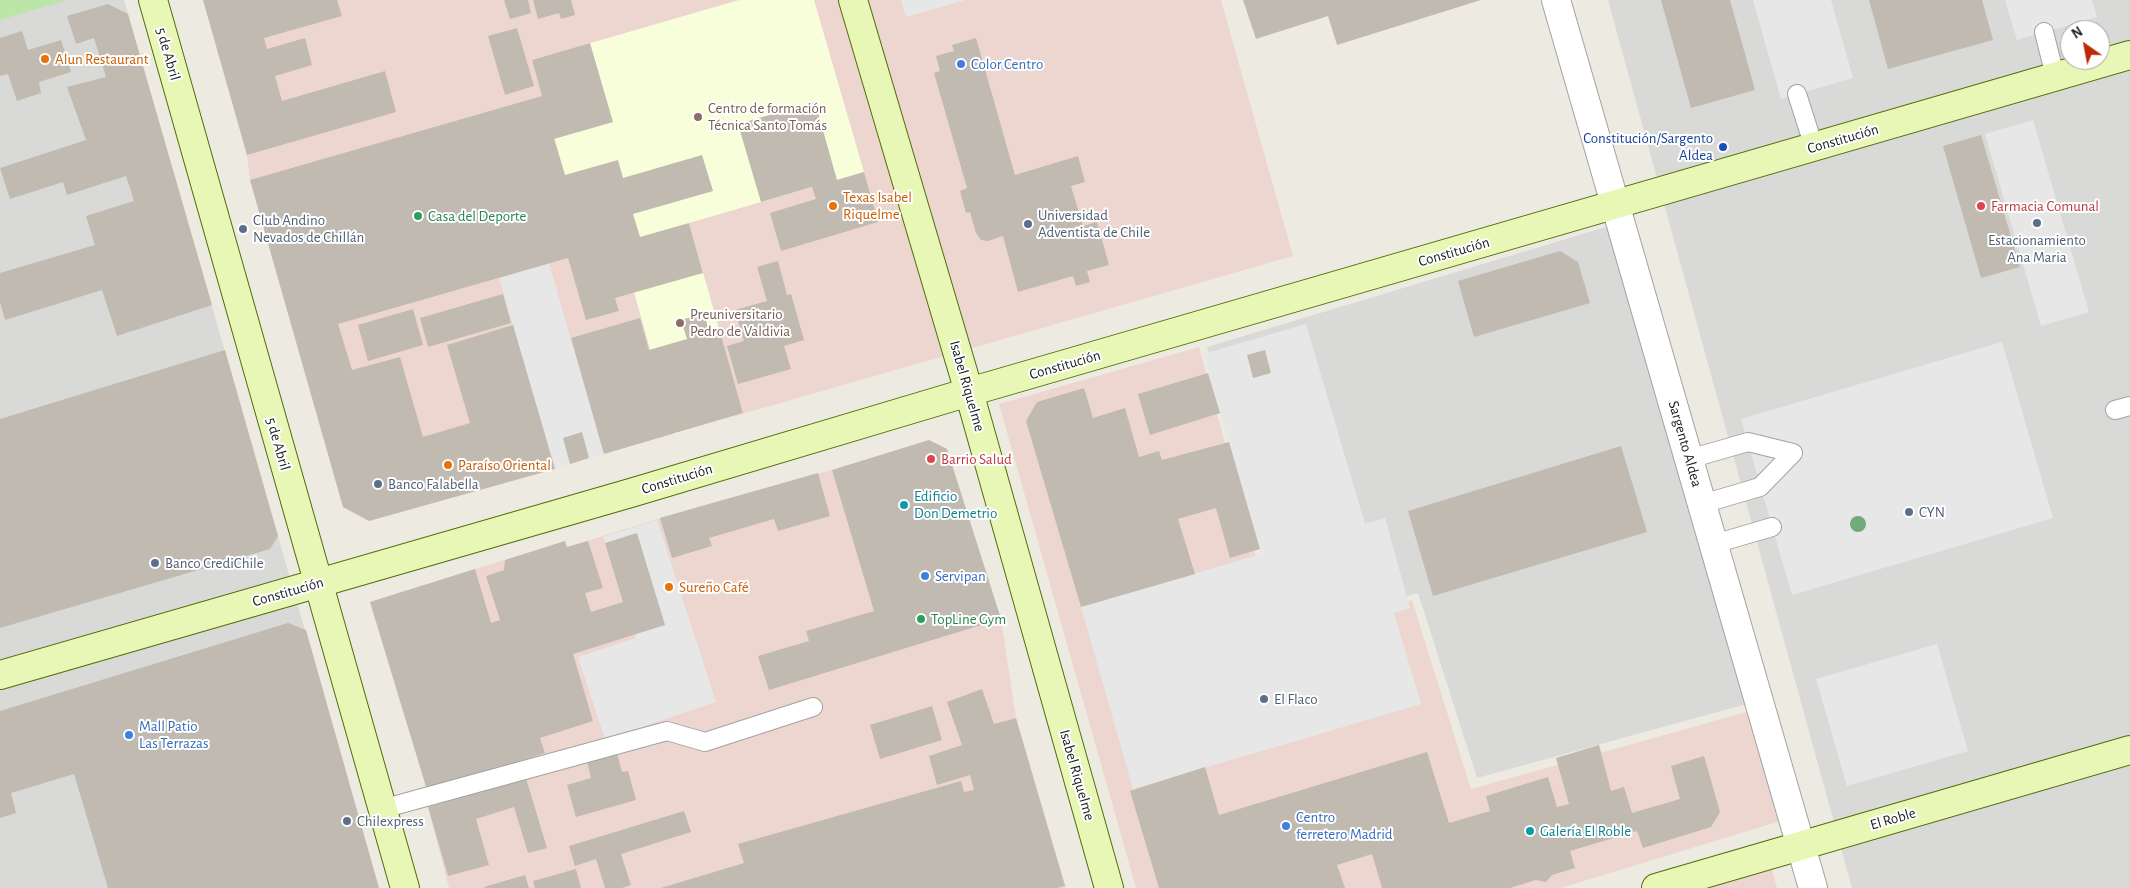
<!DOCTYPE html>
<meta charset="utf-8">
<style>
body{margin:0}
#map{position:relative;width:2130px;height:888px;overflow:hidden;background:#edebe1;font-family:"Alegreya Sans",sans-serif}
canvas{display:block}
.north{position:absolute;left:2060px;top:20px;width:50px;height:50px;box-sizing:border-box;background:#fff;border:1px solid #a4a4a4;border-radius:50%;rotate:327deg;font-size:14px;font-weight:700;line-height:20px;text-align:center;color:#1b1b1b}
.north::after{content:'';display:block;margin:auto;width:18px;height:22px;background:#c02707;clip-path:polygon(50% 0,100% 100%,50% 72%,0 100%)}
</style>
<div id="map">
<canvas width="2130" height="888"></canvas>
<div class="north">N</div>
</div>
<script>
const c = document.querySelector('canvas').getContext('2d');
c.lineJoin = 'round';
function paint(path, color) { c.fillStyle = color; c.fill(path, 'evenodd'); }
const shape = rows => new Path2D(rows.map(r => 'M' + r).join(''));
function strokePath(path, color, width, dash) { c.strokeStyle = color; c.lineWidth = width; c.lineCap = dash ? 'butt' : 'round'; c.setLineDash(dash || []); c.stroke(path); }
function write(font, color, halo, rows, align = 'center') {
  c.font = font + ' "Alegreya Sans",sans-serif'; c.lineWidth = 4; c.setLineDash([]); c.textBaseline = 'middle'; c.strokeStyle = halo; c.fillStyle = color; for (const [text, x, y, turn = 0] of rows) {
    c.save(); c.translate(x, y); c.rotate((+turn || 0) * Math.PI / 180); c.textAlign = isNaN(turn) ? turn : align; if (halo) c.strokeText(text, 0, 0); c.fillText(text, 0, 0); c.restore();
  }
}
paint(shape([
 [0,0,124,0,379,888,0,888],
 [1608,0,2130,0,2130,888,1852,888],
 [2070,30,2100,30,2100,60,2070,60],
 [1629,220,1765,699,1477,778,1418,593,1287,631,1207,347]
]), '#d9d9d8');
paint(shape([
 [203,0,1221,0,1293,256,369,521,343,507,250,180,247,155],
 [1199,347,1280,645,1412,600,1471,789,1768,706,1797,816,1561,888,1136,888,999,404],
 [929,440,947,449,1001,619,1016,718,1066,888,449,888,428,807,427,790,370,602,565,541,567,547,700,506,832,470],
 [1769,858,1777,888,1678,888]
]), '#eed6d0');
paint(shape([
 [739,0,814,0,864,172,689,223,743,413,674,434,620,243,587,252,532,60]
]), '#f7fed9');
paint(shape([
 [0,0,68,0,0,20]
]), '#bce6a8');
paint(shape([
 [901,0,965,0,906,17],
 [1753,0,1831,0,1853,78,1781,99],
 [2005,0,2092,0,2097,17,2017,40],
 [2033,120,2089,312,2041,326,1985,134],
 [549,263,604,454,555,469,499,278],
 [1306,324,1365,524,1385,518,1410,608,1394,613,1421,704,1133,789,1081,607,1261,554,1203,354],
 [2002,342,2053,518,1792,595,1741,419],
 [657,520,716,702,605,739,578,657,636,638,603,537],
 [1937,644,1968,751,1847,786,1816,679]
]), '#e7e7e7');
paint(shape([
 [203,0,337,0,342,16,264,38,267,49,305,38,312,65,275,76,282,101,385,71,396,112,247,155],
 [504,0,528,0,531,13,510,19],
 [533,0,571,0,575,15,561,19,559,13,538,19],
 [1243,0,1481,0,1337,45,1328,16,1256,39],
 [1661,0,1730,0,1755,90,1691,108],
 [1869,0,1982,0,1993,40,1888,69],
 [108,4,128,14,212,305,117,336,102,290,5,320,0,302,0,273,95,245,86,216,134,201,126,176,67,195,63,182,10,199,0,168,86,140,67,87,106,77,94,38,76,44,67,16],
 [517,28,534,86,505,95,488,36],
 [22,31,28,50,61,40,71,72,39,82,41,93,17,101,8,74,0,76,0,38],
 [976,38,1015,175,1078,156,1085,182,1071,186,1083,226,1097,222,1109,265,1087,271,1090,282,1076,286,1073,276,1018,292,1003,236,988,241,981,240,976,233,970,212,966,213,960,191,967,188,934,73,940,71,936,56,954,51,952,45],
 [590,43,613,122,554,139,565,175,618,160,623,178,702,155,713,191,633,214,640,237,689,223,703,273,615,298,619,311,586,320,568,258,338,324,352,370,400,357,423,437,470,423,447,345,513,325,555,469,369,521,343,507,250,180,542,96,532,60],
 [815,102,837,180,864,172,878,222,781,251,770,213,816,199,812,187,761,202,738,124],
 [1981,135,2020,267,1981,278,1943,146],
 [1560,251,1578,262,1590,303,1474,337,1458,281],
 [778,261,787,295,791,294,804,340,784,346,791,369,738,384,727,346,744,341,735,310,767,301,757,267],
 [503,294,511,323,428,347,420,318],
 [413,309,423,345,368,361,358,325],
 [704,313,709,331,719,328,743,413,604,454,571,338,640,318,649,350,687,339,681,320],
 [225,350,278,536,270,549,0,628,0,419],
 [1265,350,1271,373,1253,378,1247,355],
 [1208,373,1220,413,1150,435,1138,394],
 [1084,388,1093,418,1125,408,1139,457,1159,451,1162,460,1229,442,1260,549,1230,558,1216,508,1178,519,1195,574,1081,607,1026,421,1037,402],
 [582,432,589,458,570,464,563,438],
 [929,440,947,449,1001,619,769,690,758,656,809,641,806,631,874,611,832,470],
 [1621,446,1647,532,1433,596,1408,511],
 [818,473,830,516,778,531,774,519,709,538,712,546,672,558,660,518],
 [637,533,665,625,573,654,593,721,540,738,545,753,427,790,370,602,475,569,491,623,500,620,486,576,504,570,505,560,565,541,567,547,588,541,603,588,585,593,591,612,623,602,605,543],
 [288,623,306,630,379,888,108,888,74,774,11,793,16,813,0,818,0,711],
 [982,689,994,724,1016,718,1065,886,1057,888,661,888,744,863,738,844,961,781,964,792,974,790,970,775,937,785,929,756,962,745,947,702],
 [932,706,942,740,880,759,870,725],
 [1599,745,1611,791,1624,787,1632,813,1680,799,1671,766,1704,756,1720,812,1711,827,1643,848,1637,831,1570,851,1575,868,1552,875,1546,882,1536,880,1510,888,1382,888,1372,854,1337,865,1345,888,1159,888,1130,791,1205,767,1219,815,1427,752,1449,823,1490,811,1486,796,1548,777,1557,807,1569,804,1556,758],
 [617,753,622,772,628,771,636,800,576,817,567,785,591,778,587,761],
 [526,778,547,848,528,853,514,807,476,819,489,865,448,876,428,807],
 [684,811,691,832,621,854,631,885,622,888,605,888,596,859,575,866,569,846],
 [576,869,581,888,535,888,533,881],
 [525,875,529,888,484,888,484,887]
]), '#c1bab1');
const lane = shape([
 [2044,32,2055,76],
 [1797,94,1814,147],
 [2115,410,2130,406],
 [1689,459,1748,442,1793,453,1760,487,1702,504],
 [1714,544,1772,527],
 [382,809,667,731,705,742,813,707]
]);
const street = shape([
 [1556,0,1813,888]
]);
const secondary = shape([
 [153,0,405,888],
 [853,0,969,392,1109,888],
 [0,675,634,492,969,392,2130,55],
 [1656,888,2130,750]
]);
strokePath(lane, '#a2a2a2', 20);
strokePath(street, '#a2a2a2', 30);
strokePath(secondary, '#506d08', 30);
strokePath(lane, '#fff', 18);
strokePath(street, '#fff', 28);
strokePath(secondary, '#e8f7b5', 28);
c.fillStyle = '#73aa7c';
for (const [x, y] of [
 [1858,524]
]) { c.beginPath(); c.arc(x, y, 8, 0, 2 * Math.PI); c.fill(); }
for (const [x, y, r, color] of [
 [45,59,5,"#e8710a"],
 [961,64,5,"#3f7fe0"],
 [698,117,5,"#8d6e63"],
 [1723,147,5,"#1a4fb4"],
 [833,206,5,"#e8710a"],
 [1981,206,5,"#e0444e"],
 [418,216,5,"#2e9e5b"],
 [2037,223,5,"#5c6f8a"],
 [1028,224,5,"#5c6f8a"],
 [243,229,5,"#5c6f8a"],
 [680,323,5,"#8d6e63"],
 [931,459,5,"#e0444e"],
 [448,465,5,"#e8710a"],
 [378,484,5,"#5c6f8a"],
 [904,505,5,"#0f9aa8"],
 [1909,512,5,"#5c6f8a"],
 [155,563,5,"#5c6f8a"],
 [925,576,5,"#3f7fe0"],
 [669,587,5,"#e8710a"],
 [921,619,5,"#2e9e5b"],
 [1264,699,5,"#5c6f8a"],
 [129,735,5,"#3f7fe0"],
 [347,821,5,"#5c6f8a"],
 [1286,826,5,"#3f7fe0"],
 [1530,831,5,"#0f9aa8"]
]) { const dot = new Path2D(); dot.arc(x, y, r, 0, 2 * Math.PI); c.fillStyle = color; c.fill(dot); strokePath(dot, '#fff', 2); }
write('15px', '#1b1b1b', '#fff', [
 ["5 de Abril",168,54,74],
 ["Constitución",1843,139,-16],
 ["Constitución",1454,252,-16],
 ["Constitución",1065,365,-16],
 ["Isabel Riquelme",967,386,74],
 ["5 de Abril",278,444,74],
 ["Sargento Aldea",1685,444,74],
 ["Constitución",677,479,-17],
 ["Constitución",288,592,-16],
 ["Isabel Riquelme",1077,775,74],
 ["El Roble",1893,819,-16]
]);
write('15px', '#c56008', '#fff', [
 ["Alun Restaurant",55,59],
 ["Texas Isabel",843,197],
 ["Riquelme",843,214],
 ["Paraíso Oriental",458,465],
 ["Sureño Café",679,587]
], 'left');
write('15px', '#366cbe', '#fff', [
 ["Color Centro",971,64],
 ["Servipan",935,576],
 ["Mall Patio",139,726],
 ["Las Terrazas",139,743],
 ["Centro",1296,817],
 ["ferretero Madrid",1296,834]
], 'left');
write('15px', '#785e54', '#fff', [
 ["Centro de formación",708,108],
 ["Técnica Santo Tomás",708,125],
 ["Preuniversitario",690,314],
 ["Pedro de Valdivia",690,331]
], 'left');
write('15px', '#164399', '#fff', [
 ["Constitución/Sargento",1713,138],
 ["Aldea",1713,155]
], 'right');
write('15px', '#be3a42', '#fff', [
 ["Farmacia Comunal",1991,206],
 ["Barrio Salud",941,459]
], 'left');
write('15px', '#4e5e75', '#fff', [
 ["Universidad",1038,215],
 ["Adventista de Chile",1038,232],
 ["Club Andino",253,220],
 ["Nevados de Chillán",253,237],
 ["Estacionamiento",2037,240,"center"],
 ["Ana Maria",2037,257,"center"],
 ["Banco Falabella",388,484],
 ["CYN",1919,512],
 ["Banco CrediChile",165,563],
 ["El Flaco",1274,699],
 ["Chilexpress",357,821]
], 'left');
write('15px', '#27864d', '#fff', [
 ["Casa del Deporte",428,216],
 ["TopLine Gym",931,619]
], 'left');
write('15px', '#0d838f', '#fff', [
 ["Edificio",914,496],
 ["Don Demetrio",914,513],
 ["Galería El Roble",1540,831]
], 'left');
</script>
